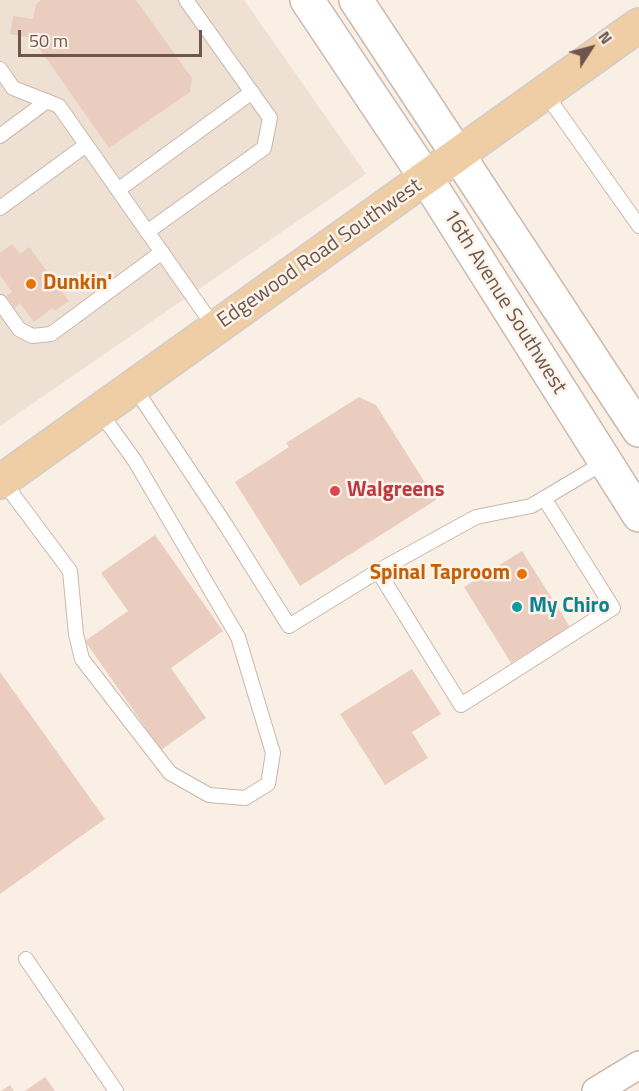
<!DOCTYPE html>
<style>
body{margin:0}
#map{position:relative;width:639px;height:1091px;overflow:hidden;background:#f9efe4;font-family:"Titillium Web",sans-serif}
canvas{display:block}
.north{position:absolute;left:561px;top:18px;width:60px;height:60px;-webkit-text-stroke:4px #fcf3ea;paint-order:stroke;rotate:54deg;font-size:16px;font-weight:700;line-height:24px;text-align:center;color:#6e564d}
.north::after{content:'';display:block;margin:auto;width:21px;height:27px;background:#6e564d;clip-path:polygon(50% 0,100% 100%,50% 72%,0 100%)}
.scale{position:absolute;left:18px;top:30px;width:184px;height:27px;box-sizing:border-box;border:3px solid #6e564d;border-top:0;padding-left:8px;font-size:18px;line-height:21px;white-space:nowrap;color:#6e564d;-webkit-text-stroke:4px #fcf3ea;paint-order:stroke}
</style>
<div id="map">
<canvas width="639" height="1091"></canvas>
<div class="north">N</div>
<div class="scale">50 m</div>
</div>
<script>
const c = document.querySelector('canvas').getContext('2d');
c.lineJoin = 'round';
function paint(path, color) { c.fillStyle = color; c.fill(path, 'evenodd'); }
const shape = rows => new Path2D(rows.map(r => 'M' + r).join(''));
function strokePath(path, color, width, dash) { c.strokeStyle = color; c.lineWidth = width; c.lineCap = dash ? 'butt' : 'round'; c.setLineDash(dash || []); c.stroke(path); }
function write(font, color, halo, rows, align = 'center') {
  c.font = font + ' "Titillium Web",sans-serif'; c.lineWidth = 5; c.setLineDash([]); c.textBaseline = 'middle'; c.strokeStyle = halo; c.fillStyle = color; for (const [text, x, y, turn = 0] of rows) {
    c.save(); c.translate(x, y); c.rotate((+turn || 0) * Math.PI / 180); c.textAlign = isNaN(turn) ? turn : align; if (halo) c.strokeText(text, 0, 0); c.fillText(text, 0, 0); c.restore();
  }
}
paint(shape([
 [0,0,244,0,366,174,0,426]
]), '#efe0d4');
paint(shape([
 [41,0,136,0,192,78,190,92,109,148,32,38,10,34,13,16,33,19,36,4],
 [12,244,20,254,29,247,69,301,55,311,52,308,34,322,20,303,15,308,6,296,12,292,0,275,0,253],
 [359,397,376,405,436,500,300,586,235,482,289,447,286,443],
 [155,535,223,631,171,668,206,718,161,750,85,641,128,611,101,573],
 [522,551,570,627,511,663,464,587],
 [412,669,441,714,412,732,428,758,385,785,340,714],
 [0,672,105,819,0,894],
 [45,1077,55,1091,25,1091],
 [10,1085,14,1091,1,1091]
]), '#ebcdc0');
const lane = shape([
 [0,69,13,88,59,106,215,328],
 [545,93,639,226],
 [0,136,47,101],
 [118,190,252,92],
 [0,208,86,145],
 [147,232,264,148,270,118,186,0],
 [0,302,19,329,32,336,51,334,162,252],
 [134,387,227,527,289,626,378,571,476,517,531,506,605,462],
 [2,480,70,571,76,634,82,659,170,773,209,795,245,798,268,784,273,753,238,637,135,461,99,411],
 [378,571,461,705,613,608,544,498],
 [26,959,116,1091]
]);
const street = shape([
 [596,1091,639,1065]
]);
const secondary = shape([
 [307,0,426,178,639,515],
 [356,0,639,430]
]);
const primary = shape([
 [0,482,639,25]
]);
strokePath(lane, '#c8b7ac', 16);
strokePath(street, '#c8b7ac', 30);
strokePath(secondary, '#cdb8ad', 36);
strokePath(primary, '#d4ccca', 36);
strokePath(lane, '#fff', 14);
strokePath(street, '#fff', 27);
strokePath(secondary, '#fff', 33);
strokePath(primary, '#efcda5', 33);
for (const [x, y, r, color] of [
 [31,284,6,"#e8710a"],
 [335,491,6,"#e0444e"],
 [522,574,6,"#e8710a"],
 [517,607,6,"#0f9aa8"]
]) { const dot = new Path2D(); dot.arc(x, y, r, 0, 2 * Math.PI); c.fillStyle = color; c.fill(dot); strokePath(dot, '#fcf3ea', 2); }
write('21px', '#6e564d', '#fcf3ea', [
 ["Edgewood Road Southwest",320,254,-35],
 ["16th Avenue Southwest",504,302,58]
]);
write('bold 21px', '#c56008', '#fcf3ea', [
 ["Dunkin'",43,284],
 ["Spinal Taproom",510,574,"right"]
], 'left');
write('bold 21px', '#be3a42', '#fcf3ea', [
 ["Walgreens",347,491]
], 'left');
write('bold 21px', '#0d838f', '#fcf3ea', [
 ["My Chiro",529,607]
], 'left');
</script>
